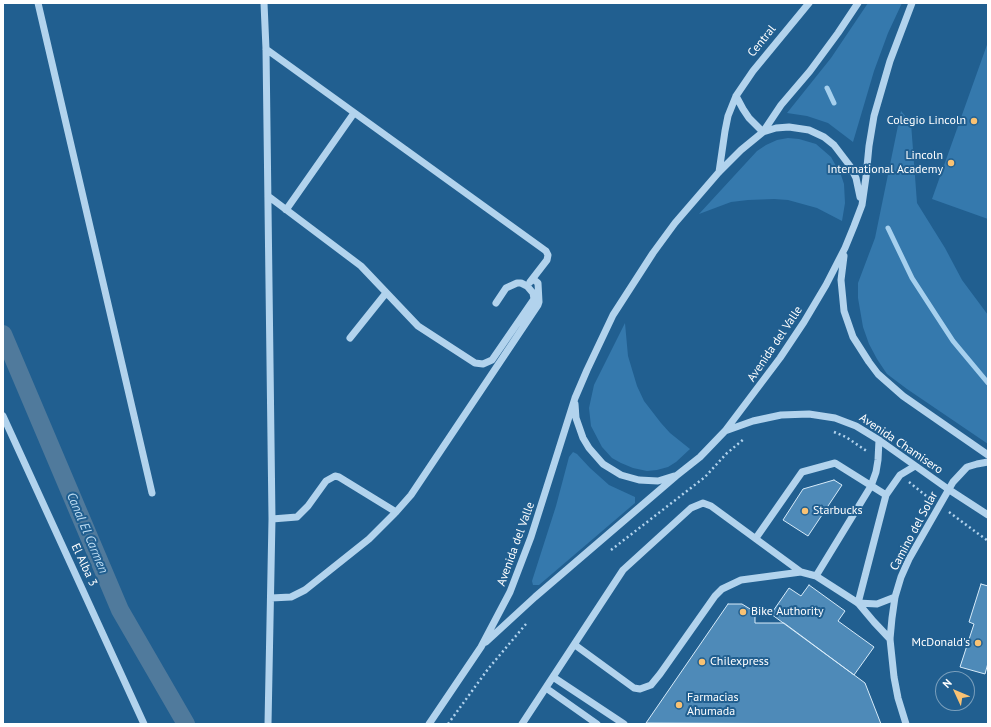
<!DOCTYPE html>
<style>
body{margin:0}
#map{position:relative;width:991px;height:727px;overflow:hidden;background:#215f90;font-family:"PT Sans",sans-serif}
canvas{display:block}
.frame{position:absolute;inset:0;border:4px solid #fff;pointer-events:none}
.north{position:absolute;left:935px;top:671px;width:40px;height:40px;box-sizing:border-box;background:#215f90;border:1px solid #7a9fbc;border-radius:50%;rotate:314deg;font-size:11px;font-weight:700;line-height:16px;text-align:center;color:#fff}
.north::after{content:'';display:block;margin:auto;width:14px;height:18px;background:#f9c273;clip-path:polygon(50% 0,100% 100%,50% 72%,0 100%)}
</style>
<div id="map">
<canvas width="991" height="727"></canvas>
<div class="frame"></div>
<div class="north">N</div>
</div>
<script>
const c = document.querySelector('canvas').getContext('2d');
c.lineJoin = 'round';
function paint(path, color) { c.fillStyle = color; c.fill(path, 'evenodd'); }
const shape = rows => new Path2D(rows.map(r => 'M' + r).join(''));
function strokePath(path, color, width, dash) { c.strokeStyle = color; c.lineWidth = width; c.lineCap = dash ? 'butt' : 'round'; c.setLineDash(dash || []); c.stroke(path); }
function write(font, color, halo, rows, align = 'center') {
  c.font = font + ' "PT Sans",sans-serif'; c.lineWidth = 4; c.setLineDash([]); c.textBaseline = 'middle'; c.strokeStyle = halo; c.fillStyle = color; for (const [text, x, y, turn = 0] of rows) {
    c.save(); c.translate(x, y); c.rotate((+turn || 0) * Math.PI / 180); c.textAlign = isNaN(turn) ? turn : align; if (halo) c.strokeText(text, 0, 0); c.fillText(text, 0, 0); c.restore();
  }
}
paint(shape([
 [868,3,902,3,888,33,874,71,853,142,828,123,807,116,787,113,831,58],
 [988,42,988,219,932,199],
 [901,111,911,123,917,203,945,248,962,280,988,315,988,444,907,389,887,374,877,359,869,344,863,327,858,298,858,283,875,238],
 [788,138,799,139,816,144,831,157,841,175,844,184,845,203,842,221,817,208,788,200,774,199,748,200,731,202,699,214,757,151,766,145,777,140],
 [625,323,628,356,637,386,644,401,661,423,670,433,690,449,676,462,668,467,657,470,647,471,633,468,621,463,612,458,602,447,591,426,589,408,594,385],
 [573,452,577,454,590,468,609,485,635,497,635,503,539,585,533,585,532,581,556,506,569,457]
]), '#3579ad');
strokePath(shape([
 [827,88,834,103],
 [888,228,912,278,936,315,953,341,988,383]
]), '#a6d0ee', 5);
strokePath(shape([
 [3,334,120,610,186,724]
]), '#507a9c', 18);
const building = shape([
 [834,480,842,485,808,536,783,520,803,489,834,480],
 [981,584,988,586,988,663,985,674,960,667,974,624,969,622,981,584],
 [809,585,845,611,838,621,874,647,854,675,771,614,789,588,801,596,809,585],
 [728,604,742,604,755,612,755,623,784,623,865,683,881,724,646,723,728,604]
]);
paint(building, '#4e8ab8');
strokePath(building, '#d7ebf9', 1);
strokePath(shape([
 [834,432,846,437,868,452],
 [909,482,930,499],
 [949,512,988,541],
 [611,550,705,477,726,454,745,438],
 [448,724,488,669,526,624]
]), '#b2d3ed', 2.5, [2, 3]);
strokePath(shape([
 [38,3,152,493],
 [264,3,266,49,272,519,268,724],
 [266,49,546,251,548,255,547,260,530,282],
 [736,96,743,109,749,118,763,132],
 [763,132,776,128,789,127,809,130,824,137,834,145,850,166,856,178,860,197],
 [719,172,725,131,728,116,736,96,753,71,809,3],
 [268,196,361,266,418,326,475,363,483,364,492,360,534,299,533,293,527,286,521,283,517,283,506,288,496,303],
 [286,210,354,113],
 [844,256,841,280,844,311,853,337,869,362,878,374,903,396,988,455],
 [350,338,386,293],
 [575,404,576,418,583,438,589,448,603,464,621,475,639,480,658,481,674,476],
 [3,416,144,724],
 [725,431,753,421,781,415,809,414,835,418,856,426,879,440,948,489,988,515],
 [272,519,297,517,308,506,326,481,335,476,339,477,396,512],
 [756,538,802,472,835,463,886,495],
 [816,576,871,486,876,472,878,460,879,440],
 [271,598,291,597,305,590,369,539,396,512,411,495,538,305,539,302,538,283,533,279],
 [858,603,886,495,900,475,915,466],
 [858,603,877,604,895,597],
 [486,642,535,597,676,476,700,457,725,431,780,358,804,322,826,285,845,248,854,226,862,205,866,177,869,146,874,116,890,61,912,3],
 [575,645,634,688,640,689,651,685,660,674,715,596,722,589,741,580,801,572],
 [553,677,624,724],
 [546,688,597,724],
 [429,724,481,647,510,592,531,537,575,398,587,370,613,315,653,253,675,223,719,172,741,150,763,132,781,105,810,71,838,33,858,3],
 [522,724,623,570,691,508,703,503,711,506,801,572,816,576,858,603,874,622,890,639],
 [906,724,898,698,894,677,890,639,892,618,895,597,901,577,909,559,953,482,967,467,977,464,988,462]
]), '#b2d3ed', 7);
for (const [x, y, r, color] of [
 [974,121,4,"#f9c273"],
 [951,163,4,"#f9c273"],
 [805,511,4,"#f9c273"],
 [743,612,4,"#f9c273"],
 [978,643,4,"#f9c273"],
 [702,662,4,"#f9c273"],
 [679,705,4,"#f9c273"]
]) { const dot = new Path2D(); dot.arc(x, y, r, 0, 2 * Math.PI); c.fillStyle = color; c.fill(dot); strokePath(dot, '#215f90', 1.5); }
write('12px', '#fff', '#215f90', [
 ["Central",762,41,-51],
 ["Avenida del Valle",775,344,-56],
 ["Avenida Chamisero",901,444,34],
 ["Camino del Solar",914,531,-62],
 ["Avenida del Valle",516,544,-70],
 ["El Alba 3",84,565,65]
]);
write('12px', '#fff', '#215f90', [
 ["Colegio Lincoln",966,121,"right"],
 ["Lincoln",943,156,"right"],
 ["International Academy",943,170,"right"],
 ["Starbucks",813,511],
 ["Bike Authority",751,612],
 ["McDonald's",970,643,"right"],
 ["Chilexpress",710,662],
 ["Farmacias",687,698],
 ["Ahumada",687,712]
], 'left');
write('italic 13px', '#beddf3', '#215f90', [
 ["Canal El Carmen",87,533,67]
]);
</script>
